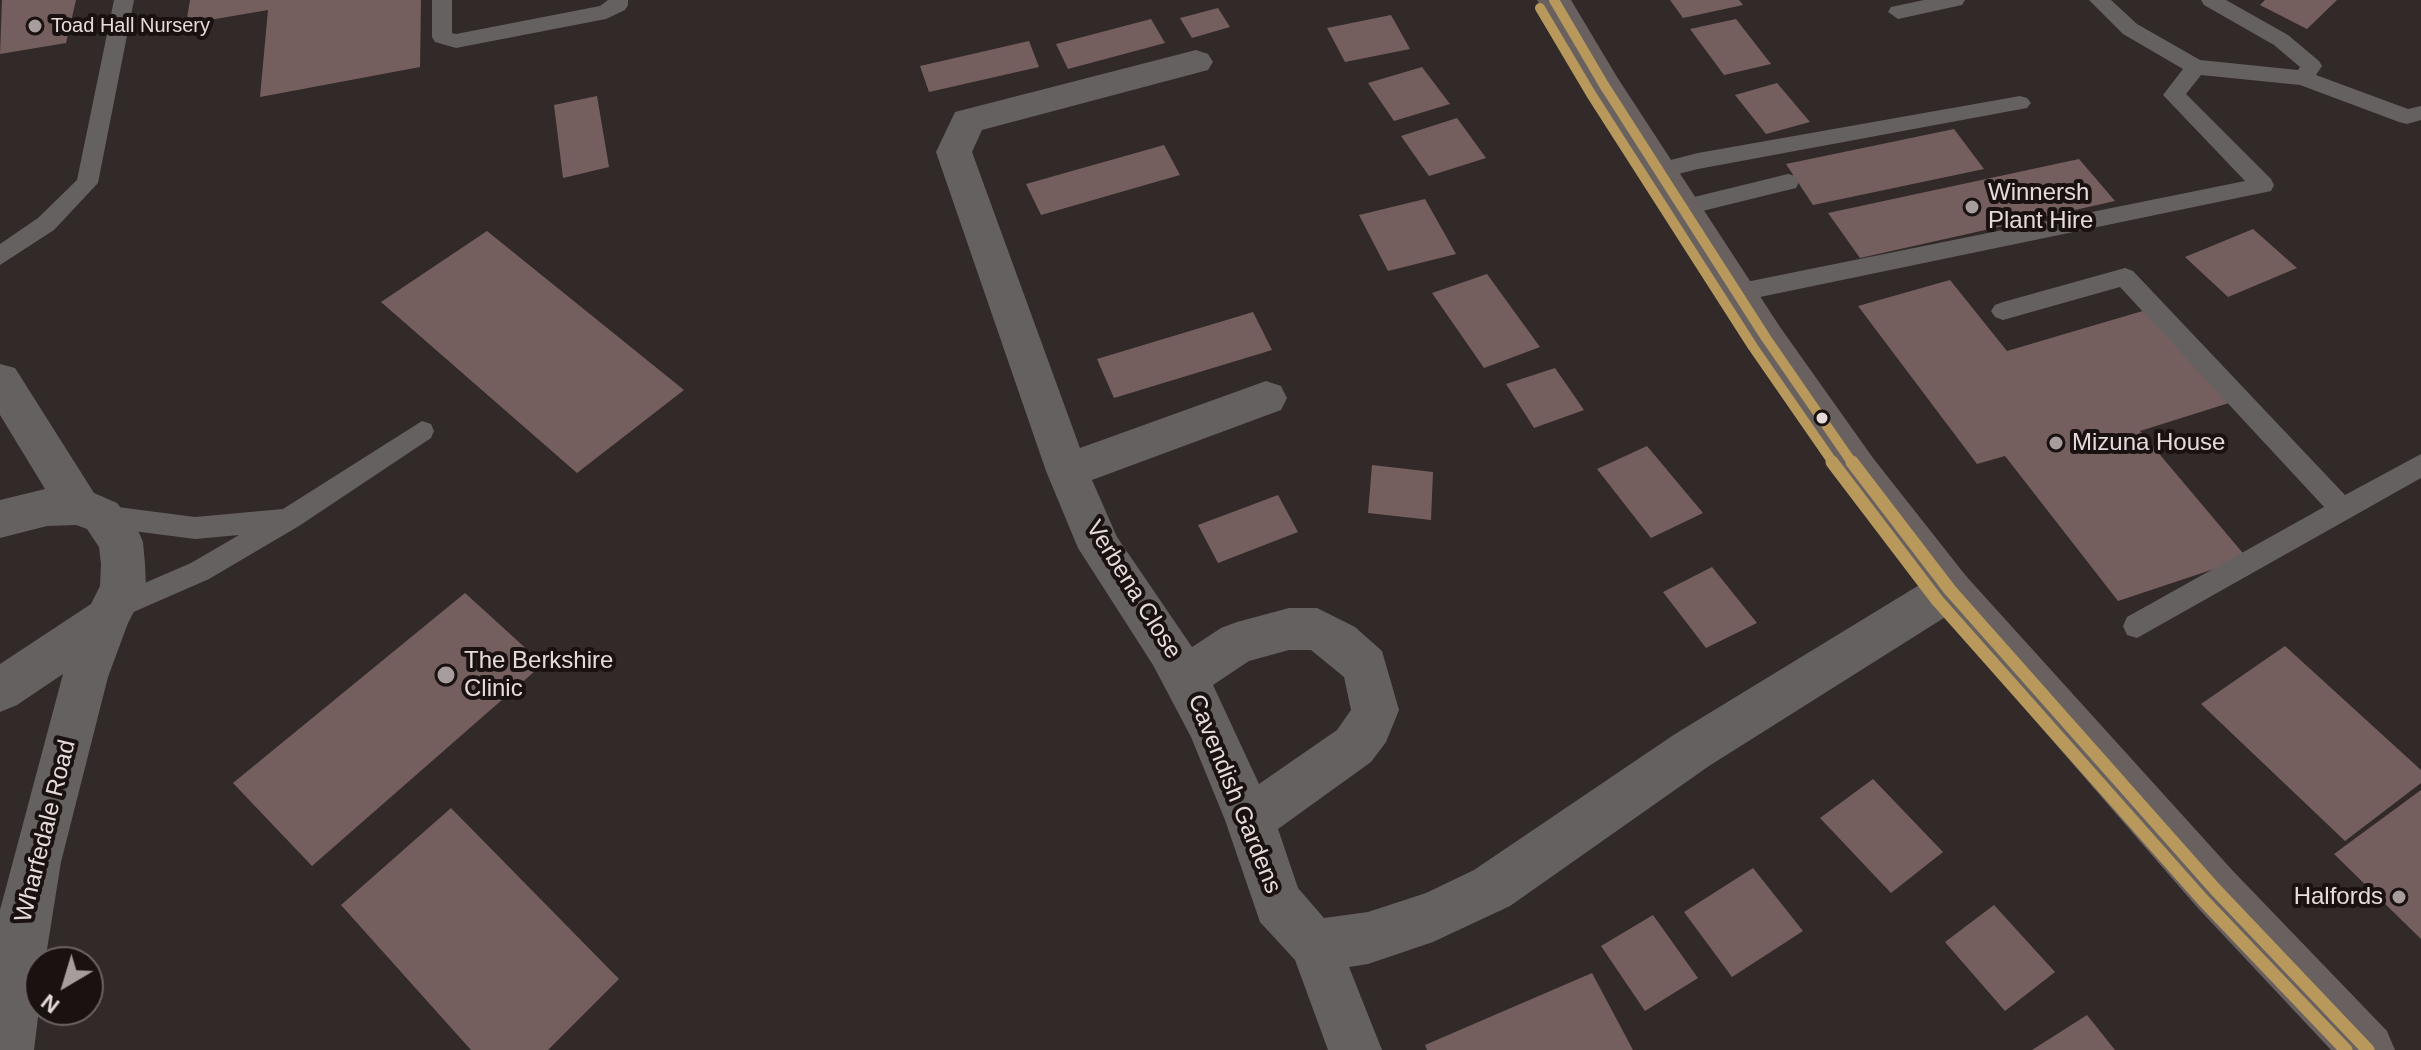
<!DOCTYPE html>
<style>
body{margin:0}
#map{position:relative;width:2421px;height:1050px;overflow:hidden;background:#322a29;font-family:Helvetica,sans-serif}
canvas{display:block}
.north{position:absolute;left:24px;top:946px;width:80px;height:80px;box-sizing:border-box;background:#191211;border:2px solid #6b6261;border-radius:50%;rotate:218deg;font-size:22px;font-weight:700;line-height:32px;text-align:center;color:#e6dbda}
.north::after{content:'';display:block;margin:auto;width:28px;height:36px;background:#a79d9c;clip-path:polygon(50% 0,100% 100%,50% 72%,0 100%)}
</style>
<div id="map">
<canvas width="2421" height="1050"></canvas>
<div class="north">N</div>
</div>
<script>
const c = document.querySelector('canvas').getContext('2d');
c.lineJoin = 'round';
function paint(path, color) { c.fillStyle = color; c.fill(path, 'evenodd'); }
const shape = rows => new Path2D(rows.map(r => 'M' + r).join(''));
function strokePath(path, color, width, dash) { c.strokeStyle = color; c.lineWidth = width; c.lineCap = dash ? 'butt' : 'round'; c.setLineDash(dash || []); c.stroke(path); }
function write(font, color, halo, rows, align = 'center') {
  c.font = font + ' Helvetica,sans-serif'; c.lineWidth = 8; c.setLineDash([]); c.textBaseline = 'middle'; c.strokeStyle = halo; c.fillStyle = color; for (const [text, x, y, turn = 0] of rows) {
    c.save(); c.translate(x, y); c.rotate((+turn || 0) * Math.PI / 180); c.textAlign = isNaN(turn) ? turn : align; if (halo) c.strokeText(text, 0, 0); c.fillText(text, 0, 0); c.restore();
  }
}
paint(shape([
 [2,0,76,0,66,43,0,54],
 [190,0,421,0,420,67,260,97,268,10,186,24],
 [1670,0,1739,0,1743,5,1683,18],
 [2265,0,2337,0,2307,29,2260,5],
 [1218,8,1230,27,1192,38,1180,18],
 [1391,15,1410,49,1345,62,1327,28],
 [1151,19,1165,43,1068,69,1056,44],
 [1736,19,1771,64,1724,75,1690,29],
 [1029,41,1039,67,929,92,920,66],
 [1422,67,1450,104,1394,121,1368,83],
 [1777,83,1810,122,1766,134,1735,95],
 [597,96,609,167,563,178,554,105],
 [1457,118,1486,158,1429,176,1401,136],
 [1954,129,1984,169,1813,205,1786,164],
 [1164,145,1180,175,1041,215,1026,184],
 [2079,159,2115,201,1860,258,1828,213],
 [1425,199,1456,254,1388,271,1359,215],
 [2253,229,2297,268,2228,297,2185,257],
 [487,231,684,390,577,473,381,302],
 [1487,274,1540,347,1484,368,1432,293],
 [1950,280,2007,351,2146,310,2229,403,2140,431,2247,558,2118,601,2005,456,1977,464,1858,306],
 [1253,312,1272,350,1114,398,1097,359],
 [1555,368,1584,410,1534,428,1506,384],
 [1647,446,1703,513,1651,538,1597,469],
 [1372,465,1433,472,1431,520,1368,513],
 [1278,495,1298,532,1218,563,1198,525],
 [1712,567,1757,623,1706,648,1663,592],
 [465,593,543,664,312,866,233,783],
 [2285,646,2421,770,2421,783,2345,841,2201,704],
 [1873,779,1943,852,1891,893,1820,818],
 [2421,790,2421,939,2334,854],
 [451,808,619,979,548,1050,471,1050,341,905],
 [1753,868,1803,931,1732,977,1684,912],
 [1994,905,2055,972,2005,1011,1945,942],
 [1653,915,1698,978,1645,1011,1601,946],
 [1592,973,1633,1050,1427,1050,1425,1045],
 [2087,1015,2115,1050,2032,1050]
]), '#755f5e');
paint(shape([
 [114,0,134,0,98,183,54,230,0,265,0,244,38,218,77,180,114,0],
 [432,0,452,0,452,33,456,34,600,6,608,0,628,0,628,5,625,10,606,19,456,48,435,42,432,37,432,0],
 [1924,0,1965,0,1962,5,1898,19,1888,12,1891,7,1924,0],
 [2089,0,2111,0,2137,24,2200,60,2298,70,2300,67,2274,45,2204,5,2201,0,2226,0,2288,35,2319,61,2322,66,2316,75,2408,109,2421,106,2421,120,2407,124,2399,122,2300,85,2201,75,2186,94,2271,179,2274,185,2271,191,1736,302,1728,299,1724,293,1728,287,1736,284,2245,181,2163,95,2183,69,2123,34,2089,0],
 [2020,96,2027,98,2031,103,2027,108,1698,169,1659,179,1651,177,1648,171,1651,165,1698,153,2020,96],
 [1788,174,1796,176,1799,182,1796,188,1682,216,1674,214,1671,208,1674,202,1682,200,1788,174],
 [2125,268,2133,271,2345,495,2421,454,2421,478,2137,638,2127,635,2123,626,2127,617,2324,507,2120,287,2003,320,1995,317,1991,311,1995,305,2003,302,2125,268],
 [422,421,431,424,434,431,431,438,299,526,209,579,113,621,103,617,100,609,103,601,191,563,239,535,195,539,102,527,93,524,89,516,93,508,102,505,195,517,283,509,422,421]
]), '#656160');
paint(shape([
 [1196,50,1208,54,1213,62,1208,70,982,130,972,152,1080,448,1266,381,1281,386,1287,398,1281,410,1092,480,1117,537,1192,647,1221,628,1237,622,1289,608,1317,608,1355,627,1382,651,1399,710,1386,742,1371,762,1278,829,1298,888,1324,918,1368,912,1426,893,1474,870,1675,734,1934,576,1950,570,1966,576,1973,590,1966,604,1709,766,1510,906,1433,942,1368,964,1349,967,1382,1050,1328,1050,1295,960,1260,922,1225,820,1191,737,1153,665,1078,548,1046,471,936,152,955,112,1196,50],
 [1289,650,1311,650,1344,677,1351,710,1337,730,1259,784,1213,685,1249,661,1289,650],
 [0,364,15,368,94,493,117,503,137,528,143,542,145,564,146,588,128,623,108,677,61,862,45,962,40,962,40,1001,34,1050,0,1050,0,910,63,674,17,705,0,712,0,664,91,604,100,586,101,564,99,547,87,529,76,525,47,526,0,538,0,500,45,489,0,415,0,364]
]), '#656160');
paint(shape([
 [1537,0,1571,0,1617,77,1780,327,1873,458,1966,576,2233,871,2387,1031,2395,1050,2331,1050,2197,907,1934,604,1843,484,1752,349,1591,94,1537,0]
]), '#686160');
strokePath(shape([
 [1554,0,1604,85,1766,338,1853,464]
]), '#b8985b', 10);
strokePath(shape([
 [1852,462,1950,590,2215,889,2368,1050]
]), '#b8985b', 13);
strokePath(shape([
 [1540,8,1591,94,1753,347,1834,464]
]), '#b8985b', 10);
strokePath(shape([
 [1832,462,1937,600,2203,900,2346,1050]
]), '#b8985b', 13);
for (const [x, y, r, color] of [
 [35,26,8,"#a79d9c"],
 [1972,207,8,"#a79d9c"],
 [1822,418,7,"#e6dbda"],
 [2056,443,8,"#a79d9c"],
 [446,675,10,"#a79d9c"],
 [2399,897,8,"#a79d9c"]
]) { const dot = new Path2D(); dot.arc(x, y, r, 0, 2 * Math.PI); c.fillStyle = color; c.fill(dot); strokePath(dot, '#191211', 3); }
write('20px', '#e6dbda', '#191211', [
 ["Toad Hall Nursery",51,26]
], 'left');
write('24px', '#e6dbda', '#191211', [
 ["Winnersh",1988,193],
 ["Plant Hire",1988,221],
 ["Mizuna House",2072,443],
 ["The Berkshire",464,661],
 ["Clinic",464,689],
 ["Halfords",2383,897,"right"]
], 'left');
write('24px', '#e6dbda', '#191211', [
 ["Verbena Close",1133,590,58],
 ["Cavendish Gardens",1234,794,68],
 ["Wharfedale Road",46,831,-76]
]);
</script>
